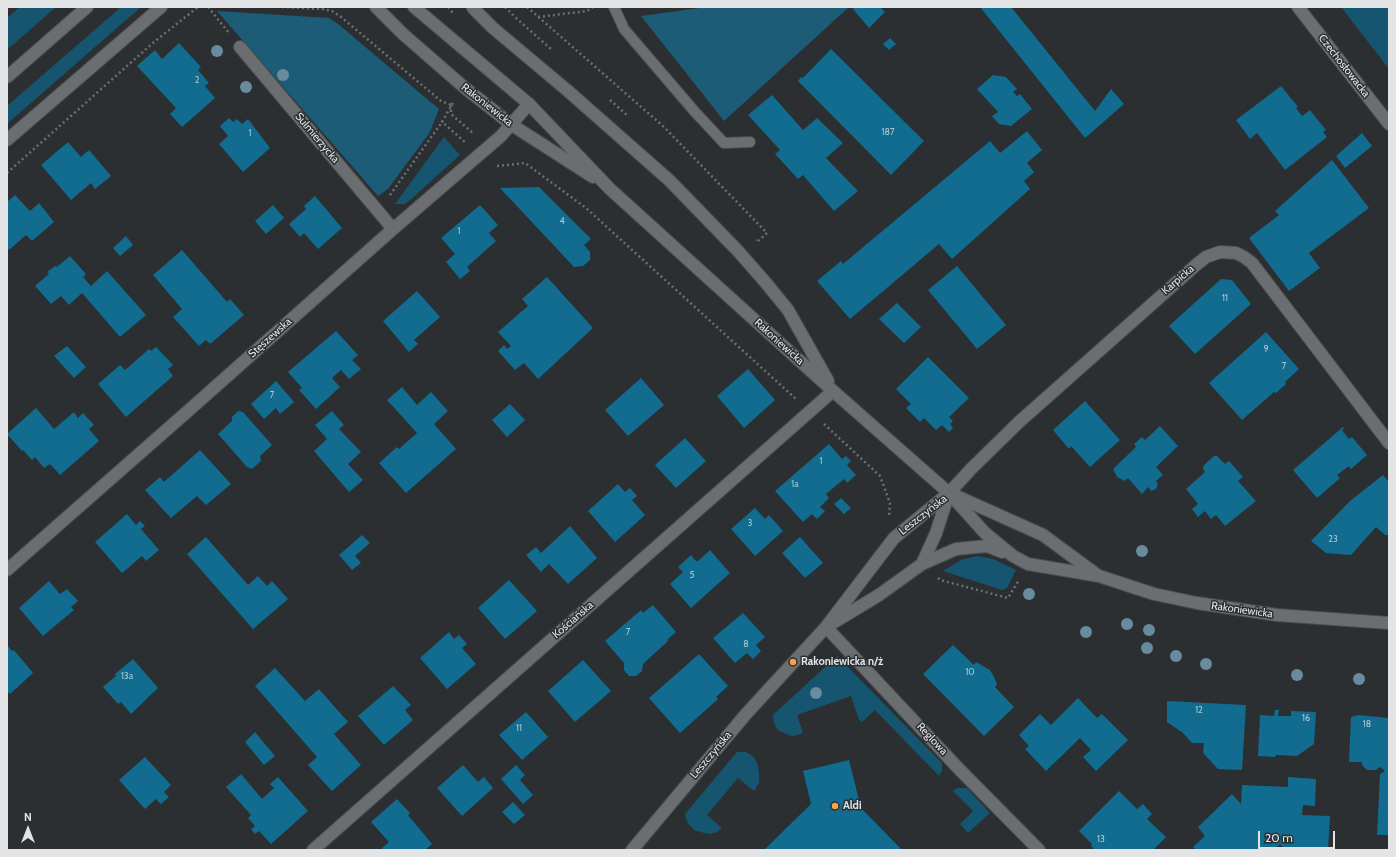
<!DOCTYPE html>
<meta charset="utf-8">
<style>
body{margin:0}
#map{position:relative;width:1396px;height:857px;overflow:hidden;background:#2b2f31;font-family:Cabin,sans-serif}
canvas{display:block}
.frame{position:absolute;inset:0;border:8px solid #e2e4e6;pointer-events:none}
.north{position:absolute;left:8px;top:809px;width:40px;height:40px;-webkit-text-stroke:3px #2b2f31;paint-order:stroke;rotate:0deg;font-size:11px;font-weight:700;line-height:16px;text-align:center;color:#e2e4e6}
.north::after{content:'';display:block;margin:auto;width:14px;height:18px;background:#e2e4e6;clip-path:polygon(50% 0,100% 100%,50% 72%,0 100%)}
.scale{position:absolute;left:1258px;top:831px;width:77px;height:18px;box-sizing:border-box;border:2px solid #e2e4e6;border-top:0;padding-left:5px;font-size:12px;line-height:14px;white-space:nowrap;color:#e2e4e6;-webkit-text-stroke:3px #2b2f31;paint-order:stroke}
</style>
<div id="map">
<canvas width="1396" height="857"></canvas>
<div class="frame"></div>
<div class="north">N</div>
<div class="scale">20 m</div>
</div>
<script>
const c = document.querySelector('canvas').getContext('2d');
c.lineJoin = 'round';
function paint(path, color) { c.fillStyle = color; c.fill(path, 'evenodd'); }
const shape = rows => new Path2D(rows.map(r => 'M' + r).join(''));
function strokePath(path, color, width, dash) { c.strokeStyle = color; c.lineWidth = width; c.lineCap = dash ? 'butt' : 'round'; c.setLineDash(dash || []); c.stroke(path); }
function write(font, color, halo, rows, align = 'center') {
  c.font = font + ' Cabin,sans-serif'; c.lineWidth = 3; c.setLineDash([]); c.textBaseline = 'middle'; c.strokeStyle = halo; c.fillStyle = color; for (const [text, x, y, turn = 0] of rows) {
    c.save(); c.translate(x, y); c.rotate((+turn || 0) * Math.PI / 180); c.textAlign = isNaN(turn) ? turn : align; if (halo) c.strokeText(text, 0, 0); c.fillText(text, 0, 0); c.restore();
  }
}
paint(shape([
 [20,7,56,7,7,50,7,18],
 [121,7,141,7,8,123,7,122,7,106],
 [1341,7,1389,7,1389,69],
 [444,137,460,155,409,201,404,204,395,204],
 [977,556,993,559,1016,570,1007,588,1002,590,943,571,961,560],
 [837,656,942,763,942,771,939,776,875,710,862,722,859,720,851,696,797,715,803,733,794,736,788,735,778,730,774,723,773,715],
 [737,752,746,752,753,756,757,763,759,773,759,783,757,786,754,791,738,778,707,815,722,828,717,832,711,834,704,833,694,830,687,822,685,814],
 [957,788,967,788,990,813,968,833,960,824,973,811,953,791]
]), '#16556f');
paint(shape([
 [707,7,849,7,724,121,641,16],
 [217,11,329,18,338,24,439,109,430,132,388,189,378,196]
]), '#1d5c77');
paint(shape([
 [855,7,880,7,885,12,869,28,853,9],
 [980,7,1011,7,1095,111,1111,89,1124,104,1085,138],
 [890,38,896,44,889,50,883,44],
 [179,43,201,67,198,70,209,83,205,86,215,98,182,127,170,114,176,108,137,66,155,50,162,59],
 [831,49,924,141,891,175,798,81,801,77,803,78],
 [993,75,1006,77,1017,89,1013,92,1017,96,1020,94,1032,109,1011,126,999,124,992,116,998,112,977,89],
 [1281,86,1298,107,1296,108,1302,116,1310,110,1326,130,1323,132,1327,137,1285,170,1257,133,1250,139,1236,120],
 [772,95,803,130,817,118,843,143,826,158,858,191,834,211,803,175,798,179,775,154,780,150,748,115],
 [229,118,233,122,237,119,242,124,248,119,270,148,243,172,219,144,228,136,220,126],
 [1027,131,1042,150,1027,163,1034,172,1024,181,1030,189,952,259,939,244,850,319,817,281,841,261,843,264,990,141,1000,153],
 [1362,133,1372,146,1345,168,1336,156],
 [68,142,81,157,89,150,111,176,95,189,91,183,71,200,41,165],
 [1332,160,1369,208,1309,253,1320,268,1289,291,1249,238,1279,215,1275,211],
 [539,187,591,239,584,245,590,252,590,260,583,266,574,267,500,188],
 [15,195,30,211,39,203,54,222,32,241,26,235,9,250,7,247,7,200,8,201],
 [315,196,342,228,318,249,304,233,300,237,289,224,306,209,304,206],
 [273,205,284,218,266,234,255,221],
 [480,205,498,225,489,233,496,241,467,267,470,271,460,279,446,262,455,254,441,238],
 [126,236,133,245,120,256,113,248],
 [182,250,227,302,230,299,244,315,210,344,206,340,199,346,173,317,182,309,153,275],
 [70,256,86,274,83,277,91,286,107,271,146,315,120,337,82,293,69,305,61,296,51,304,35,286,49,274,47,272,55,266,57,267],
 [957,266,1006,325,977,349,928,290],
 [547,277,593,328,538,379,524,363,515,370,498,351,504,345,507,349,511,346,498,332,528,306,522,299],
 [1221,279,1232,280,1251,304,1195,354,1169,326],
 [417,291,440,317,414,340,418,344,409,352,383,321],
 [897,303,921,327,904,343,879,319],
 [336,331,358,355,352,360,361,369,349,379,341,370,332,378,340,387,316,409,299,390,302,388,288,372],
 [1266,332,1299,369,1285,382,1286,384,1276,393,1274,392,1242,420,1209,383],
 [67,346,86,367,74,378,54,356],
 [156,347,173,365,168,369,173,376,126,417,98,384,120,365,125,370,149,349,151,351],
 [928,357,969,398,949,417,953,421,950,424,953,428,949,432,942,425,936,430,924,418,920,422,906,408,911,404,896,389],
 [748,369,775,400,744,428,717,396],
 [641,378,664,405,628,436,605,410],
 [276,381,294,402,280,414,276,408,264,419,251,404],
 [402,387,417,405,431,392,448,411,434,424,456,449,406,493,379,463,397,447,399,449,417,433,387,400],
 [1085,401,1120,440,1090,467,1071,446,1069,449,1053,430],
 [510,404,525,420,507,437,492,420],
 [36,408,54,429,74,412,78,418,83,413,94,425,89,429,99,441,60,475,50,464,44,468,35,457,32,460,23,450,22,451,7,434],
 [238,411,243,412,272,445,260,456,261,461,252,469,247,467,218,434,232,421,232,417],
 [332,411,344,425,339,429,361,452,348,464,363,480,349,492,314,451,327,439,315,425],
 [1160,426,1178,446,1156,467,1163,475,1156,481,1158,484,1156,489,1151,491,1148,487,1142,494,1128,478,1125,481,1117,477,1113,469,1136,447,1134,444,1142,437,1145,440],
 [1343,427,1344,428,1342,430,1349,439,1352,437,1367,455,1351,469,1349,466,1337,475,1340,478,1317,498,1293,470],
 [685,438,706,461,676,488,655,465],
 [829,444,842,459,846,456,851,461,847,465,856,475,847,483,844,479,826,494,829,498,820,507,825,511,817,519,812,514,803,522,775,491],
 [200,450,231,484,206,505,197,496,171,518,145,490,160,477,164,482],
 [1214,456,1217,456,1225,464,1229,461,1243,477,1238,481,1256,501,1225,526,1216,515,1211,519,1205,511,1198,517,1192,509,1198,504,1186,489,1205,472,1203,469,1204,465],
 [1383,475,1389,482,1389,535,1385,535,1376,527,1351,555,1326,553,1311,541,1350,501],
 [618,484,625,492,630,488,637,496,632,500,645,515,615,542,588,511],
 [841,498,851,508,844,514,834,504],
 [755,508,765,519,769,515,783,531,755,556,731,529],
 [127,514,136,525,140,521,145,526,141,529,159,550,146,561,142,556,122,573,95,542],
 [570,526,597,558,568,584,549,564,541,572,526,555,536,547,541,553],
 [362,535,370,543,355,556,361,563,352,570,339,555],
 [206,537,248,585,258,576,267,586,272,581,288,599,253,629,187,554],
 [800,537,823,563,805,578,782,553],
 [710,550,730,573,691,608,670,584,683,572,678,567,691,555,696,561,698,561],
 [509,580,537,611,505,639,478,608],
 [49,581,60,594,67,589,78,601,71,607,74,610,43,636,19,608],
 [653,605,676,632,667,640,668,641,643,664,642,671,636,676,629,676,624,670,624,663,605,641,641,610,643,613],
 [743,613,765,637,756,645,761,651,753,659,747,653,735,663,713,638],
 [449,632,454,639,459,635,467,644,462,648,476,664,447,689,420,658],
 [7,645,12,651,14,650,33,673,10,694,7,691],
 [953,645,974,665,976,662,990,670,994,677,997,684,995,687,1014,707,984,736,923,674],
 [699,654,728,686,716,697,718,699,680,733,649,698],
 [133,659,158,688,131,714,121,702,118,704,103,687,116,676,115,674],
 [583,660,611,691,575,722,548,691],
 [275,668,305,701,319,689,348,722,334,734,361,765,332,791,308,765,317,757,255,686],
 [393,686,411,705,405,710,413,720,384,745,358,716],
 [1078,698,1097,718,1102,714,1128,740,1096,771,1083,757,1091,750,1080,738,1046,771,1025,749,1029,746,1019,735,1040,714,1051,725],
 [1167,701,1246,705,1242,770,1218,769,1203,753,1204,743,1192,743,1183,733,1167,722],
 [1275,710,1279,710,1278,716,1291,716,1291,711,1316,712,1314,744,1297,756,1276,755,1275,757,1258,756,1260,715,1274,716],
 [526,712,548,737,522,760,499,735],
 [1358,715,1389,718,1389,835,1377,835,1380,774,1385,771,1380,767,1376,770,1367,770,1362,765,1362,762,1349,762,1351,717],
 [255,732,275,756,264,765,245,742],
 [145,757,171,785,164,792,169,797,161,804,156,799,145,809,119,780],
 [849,760,861,808,902,850,764,850,811,804,803,771],
 [463,765,478,782,484,777,493,788,462,816,437,788],
 [516,765,525,775,520,780,533,795,523,804,501,779],
 [241,774,262,799,274,788,270,784,278,777,308,811,271,844,259,831,255,834,251,829,255,826,248,818,251,815,226,787],
 [1288,777,1316,779,1315,806,1303,805,1302,815,1330,816,1328,850,1286,850,1280,844,1274,850,1196,850,1193,847,1205,836,1198,827,1232,794,1241,804,1242,785,1288,787],
 [1119,791,1137,809,1143,804,1152,814,1147,819,1166,837,1153,850,1095,850,1091,846,1092,844,1079,831],
 [397,799,410,813,408,815,432,844,425,850,383,850,382,848,389,842,371,822],
 [513,802,525,815,514,824,502,812]
]), '#116c8f');
const lane = shape([
 [614,7,624,29,695,112,724,143,750,142]
]);
const street = shape([
 [1298,7,1389,124],
 [240,47,393,229],
 [949,493,971,469,1019,422,1196,265,1206,257,1220,252,1236,253,1244,257,1252,263,1389,443],
 [7,570,188,411,393,229,501,136,529,104],
 [826,627,958,768,1039,850],
 [313,850,833,391]
]);
const secondary = shape([
 [376,7,403,34,465,88,512,125,593,177],
 [414,7,529,104,610,189,833,391,949,493,985,533,1013,556,1028,564,1099,576,1154,594,1197,603,1277,615,1389,623],
 [7,77,87,7],
 [568,91,669,180,738,251,766,283,788,310,828,381],
 [7,140,161,7],
 [954,495,1043,535,1096,574],
 [922,564,956,549,987,546,1002,552],
 [831,624,879,595,922,564,936,533,949,493],
 [632,850,746,714,826,627,894,538,949,493]
]);
strokePath(lane, '#4a4c4e', 12);
strokePath(street, '#4a4c4e', 14);
strokePath(secondary, '#4a4c4e', 14);
strokePath(shape([
 [208,7,229,33],
 [282,7,322,9,332,11,341,17,441,101,451,105],
 [448,7,453,13],
 [505,7,516,18,552,50],
 [527,7,664,127,767,233,757,242,756,240],
 [538,17,587,11,593,7],
 [610,100,627,115],
 [453,103,442,122,465,142],
 [451,105,451,114,474,134],
 [497,166,525,163,586,208,796,399],
 [7,173,154,42,198,7],
 [390,195,442,122],
 [824,424,880,476,890,503,889,517],
 [938,578,940,580,1008,598,1019,580]
]), '#6d7072', 2.5, [2, 3]);
strokePath(lane, '#6a6e70', 10);
strokePath(street, '#6a6e70', 12);
strokePath(secondary, '#6a6e70', 12);
const secondaryBridge = shape([
 [472,7,493,28,568,91]
]);
strokePath(secondaryBridge, '#4a4c4e', 14, []);
strokePath(secondaryBridge, '#6a6e70', 12);
c.fillStyle = '#688b9d';
for (const [x, y] of [
 [217,51],
 [283,75],
 [246,87],
 [1142,551],
 [1029,594],
 [1127,624],
 [1149,630],
 [1086,632],
 [1147,648],
 [1176,656],
 [1206,664],
 [1297,675],
 [1359,679],
 [816,693]
]) { c.beginPath(); c.arc(x, y, 6, 0, 2 * Math.PI); c.fill(); }
for (const [x, y, r, color] of [
 [793,662,4,"#f2a541"],
 [835,806,4,"#f2a541"]
]) { const dot = new Path2D(); dot.arc(x, y, r, 0, 2 * Math.PI); c.fillStyle = color; c.fill(dot); strokePath(dot, '#2b2f31', 1.5); }
write('9px', '#aec6d0', null, [
 ["2",197,80],
 ["187",888,132],
 ["1",250,133],
 ["4",562,221],
 ["1",459,231],
 ["11",1225,298],
 ["9",1266,349],
 ["7",1284,366],
 ["7",272,395],
 ["1",821,461],
 ["1a",795,484],
 ["3",750,523],
 ["23",1333,539],
 ["5",692,575],
 ["7",628,632],
 ["8",746,644],
 ["10",970,672],
 ["13a",127,676],
 ["12",1199,710],
 ["16",1306,718],
 ["18",1367,724],
 ["11",519,728],
 ["13",1101,839]
]);
write('11px', '#e2e4e6', '#2b2f31', [
 ["Czechosłowacka",1344,66,52],
 ["Rakoniewicka",487,105,38],
 ["Sulmierzycka",317,138,50],
 ["Karpicka",1178,280,-41],
 ["Stęszewska",270,338,-42],
 ["Rakoniewicka",779,342,42],
 ["Leszczyńska",923,515,-38],
 ["Rakoniewicka",1242,610,8],
 ["Kościańska",573,620,-41],
 ["Reglowa",932,739,47],
 ["Leszczyńska",711,755,-50]
]);
write('bold 11px', '#e2e4e6', '#2b2f31', [
 ["Rakoniewicka n/ż",801,662],
 ["Aldi",843,806]
], 'left');
</script>
